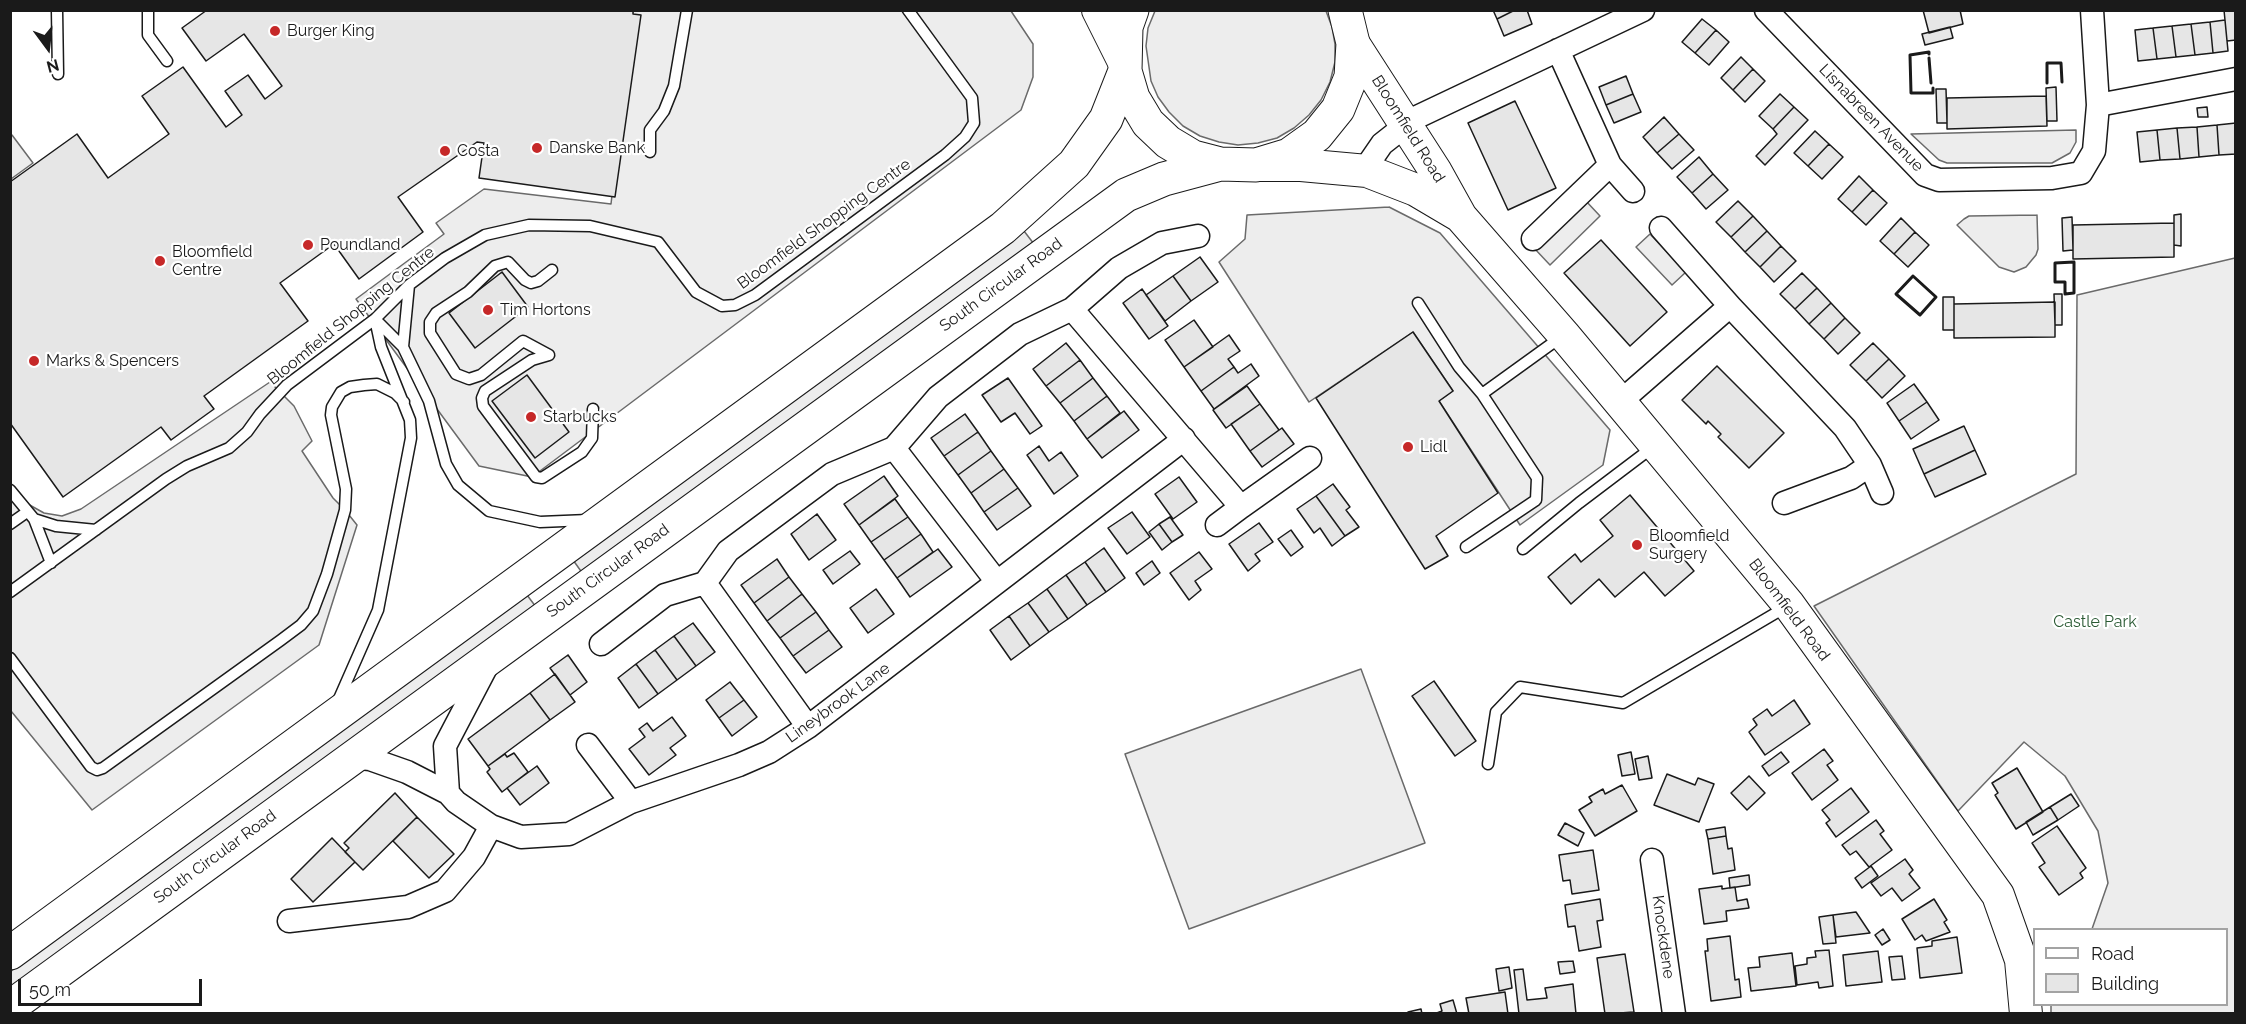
<!DOCTYPE html>
<style>
body{margin:0}
#map{position:relative;width:2246px;height:1024px;overflow:hidden;background:#fff;font-family:Raleway,sans-serif}
canvas{display:block}
.frame{position:absolute;inset:0;border:12px solid #1a1a1a;pointer-events:none}
.legend{position:absolute;left:2033px;top:928px;width:195px;height:78px;box-sizing:border-box;background:#fff;border:2px solid #a3a3a3;margin:0;padding:8px 10px;list-style:none;font-size:18px;color:#1a1a1a}
.legend li{display:flex;align-items:center;gap:12px;height:30px}
.legend b{width:30px;border:2px solid #a3a3a3}
.north{position:absolute;left:18px;top:18px;width:60px;height:60px;-webkit-text-stroke:4px #fff;paint-order:stroke;rotate:165deg;font-size:16px;font-weight:700;line-height:24px;text-align:center;color:#1a1a1a}
.north::after{content:'';display:block;margin:auto;width:21px;height:27px;background:#1a1a1a;clip-path:polygon(50% 0,100% 100%,50% 72%,0 100%)}
.scale{position:absolute;left:18px;top:979px;width:184px;height:27px;box-sizing:border-box;border:3px solid #1a1a1a;border-top:0;padding-left:8px;font-size:18px;line-height:21px;white-space:nowrap;color:#1a1a1a;-webkit-text-stroke:4px #fff;paint-order:stroke}
</style>
<div id="map">
<canvas width="2246" height="1024"></canvas>
<div class="frame"></div>
<ul class="legend">
<li><b style="height:8px;background:#fff"></b>Road</li>
<li><b style="height:16px;background:#e6e6e6"></b>Building</li>
</ul>
<div class="north">N</div>
<div class="scale">50 m</div>
</div>
<script>
const c = document.querySelector('canvas').getContext('2d');
c.lineJoin = 'round';
function paint(path, color) { c.fillStyle = color; c.fill(path, 'evenodd'); }
const shape = rows => new Path2D(rows.map(r => 'M' + r).join(''));
function strokePath(path, color, width, dash) { c.strokeStyle = color; c.lineWidth = width; c.lineCap = dash ? 'butt' : 'round'; c.setLineDash(dash || []); c.stroke(path); }
function write(font, color, halo, rows, align = 'center') {
  c.font = font + ' Raleway,sans-serif'; c.lineWidth = 4.5; c.setLineDash([]); c.textBaseline = 'middle'; c.strokeStyle = halo; c.fillStyle = color; for (const [text, x, y, turn = 0] of rows) {
    c.save(); c.translate(x, y); c.rotate((+turn || 0) * Math.PI / 180); c.textAlign = isNaN(turn) ? turn : align; if (halo) c.strokeText(text, 0, 0); c.fillText(text, 0, 0); c.restore();
  }
}
const built = shape([
 [633,11,1011,11,1033,44,1033,77,1021,110,532,477,479,466,356,299,444,234,436,223,484,189,611,204,633,11],
 [1155,11,1326,11,1332,27,1335,44,1335,62,1330,82,1321,100,1309,115,1294,128,1277,138,1258,143,1238,145,1219,142,1200,136,1183,126,1169,112,1158,97,1151,81,1146,46,1148,28,1155,11],
 [2076,130,2076,142,2070,153,2052,163,1947,163,1939,160,1911,134,2076,130],
 [12,135,33,163,11,179,10,136,12,135],
 [1585,200,1600,216,1550,265,1534,248,1585,200],
 [1389,207,1440,233,1610,430,1603,465,1520,525,1439,401,1453,391,1413,332,1309,402,1219,262,1245,239,1247,215,1389,207],
 [2037,215,2038,249,2036,255,2026,267,2014,272,1999,267,1957,225,1964,219,1969,216,2037,215],
 [1024,231,1034,244,583,574,573,560,1024,231],
 [1650,234,1686,272,1672,285,1636,247,1650,234],
 [2235,258,2235,1013,2051,1013,2051,1005,2226,1004,2226,930,2092,929,2108,883,2098,831,2065,776,2024,742,1958,811,1814,606,2076,474,2077,295,2235,258],
 [270,382,294,406,312,441,302,451,333,498,345,510,357,525,319,645,92,810,11,711,10,482,26,503,44,513,62,516,81,509,270,382],
 [527,595,536,607,11,991,10,972,527,595],
 [1361,669,1425,843,1189,929,1125,754,1361,669]
]);
paint(built, '#ededed');
strokePath(built, '#6a6a6a', 1.5);
const building = shape([
 [207,10,633,10,633,14,641,15,615,197,479,178,484,143,477,142,398,197,423,232,359,279,334,244,280,283,308,321,204,396,214,409,171,440,161,427,63,497,10,423,10,182,77,134,108,178,169,134,142,96,183,67,226,127,242,115,225,91,248,75,265,99,282,86,244,34,206,61,182,28,207,10],
 [1493,10,1515,10,1497,19,1493,10],
 [1515,10,1527,10,1532,24,1504,36,1497,19,1515,10],
 [1923,10,1960,10,1963,24,1929,33,1923,10],
 [2224,10,2236,10,2236,40,2227,41,2224,10],
 [1702,19,1716,30,1695,53,1682,42,1702,19],
 [2225,20,2228,51,2213,53,2210,22,2225,20],
 [2210,22,2213,53,2195,55,2191,24,2210,22],
 [2191,24,2195,55,2176,57,2172,26,2191,24],
 [2172,26,2176,57,2157,59,2153,28,2172,26],
 [1950,27,1953,38,1925,45,1922,34,1950,27],
 [2153,28,2157,59,2138,61,2135,30,2153,28],
 [1716,30,1729,42,1709,65,1695,53,1716,30],
 [1741,57,1753,69,1733,90,1721,78,1741,57],
 [1753,69,1765,81,1745,102,1733,90,1753,69],
 [1626,76,1633,94,1606,105,1599,87,1626,76],
 [2056,87,2057,121,2047,121,2046,88,2056,87],
 [1936,89,1946,89,1947,123,1937,123,1936,89],
 [1633,94,1641,112,1614,123,1606,105,1633,94],
 [1780,94,1794,107,1773,129,1759,116,1780,94],
 [2046,96,2047,126,1947,129,1947,98,2046,96],
 [1515,101,1556,188,1508,210,1468,123,1515,101],
 [1794,107,1808,120,1765,165,1756,156,1777,134,1773,129,1794,107],
 [2207,107,2208,117,2198,117,2197,108,2207,107],
 [1664,117,1679,134,1657,153,1643,137,1664,117],
 [2236,123,2236,154,2219,155,2217,125,2236,123],
 [2217,125,2219,155,2199,157,2197,127,2217,125],
 [2197,127,2199,157,2180,159,2177,128,2197,127],
 [2177,128,2180,159,2160,160,2157,130,2177,128],
 [2157,130,2160,160,2140,162,2137,132,2157,130],
 [1815,131,1829,144,1808,166,1794,153,1815,131],
 [1679,134,1694,150,1672,169,1657,153,1679,134],
 [1829,144,1843,157,1822,179,1808,166,1829,144],
 [1699,157,1713,174,1692,193,1677,177,1699,157],
 [1713,174,1728,190,1706,209,1692,193,1713,174],
 [1859,176,1873,190,1852,212,1838,199,1859,176],
 [1873,190,1887,203,1866,225,1852,212,1873,190],
 [1738,201,1753,216,1731,237,1716,222,1738,201],
 [2181,214,2181,246,2174,245,2174,215,2181,214],
 [1753,216,1767,231,1745,252,1731,237,1753,216],
 [2072,217,2073,250,2063,251,2062,218,2072,217],
 [1901,218,1915,232,1894,254,1880,241,1901,218],
 [2174,223,2174,257,2073,259,2073,225,2174,223],
 [1767,231,1781,246,1760,267,1745,252,1767,231],
 [1915,232,1929,245,1908,267,1894,254,1915,232],
 [1601,240,1667,312,1630,346,1564,273,1601,240],
 [1781,246,1796,261,1774,282,1760,267,1781,246],
 [1200,257,1218,282,1191,301,1173,276,1200,257],
 [502,272,528,307,475,348,449,313,502,272],
 [1802,273,1817,288,1795,309,1780,294,1802,273],
 [1173,276,1191,301,1165,321,1146,295,1173,276],
 [1817,288,1831,303,1809,324,1795,309,1817,288],
 [1142,289,1168,326,1149,339,1123,303,1142,289],
 [2054,294,2062,294,2062,325,2055,325,2054,294],
 [1943,297,1954,297,1954,330,1943,330,1943,297],
 [2055,302,2055,337,1954,338,1954,304,2055,302],
 [1831,303,1845,318,1824,339,1809,324,1831,303],
 [1845,318,1860,333,1838,354,1824,339,1845,318],
 [1194,320,1213,347,1184,367,1165,340,1194,320],
 [1413,332,1453,391,1439,401,1498,493,1436,536,1448,556,1425,569,1316,398,1413,332],
 [1229,335,1240,351,1228,359,1234,367,1201,391,1184,367,1229,335],
 [1066,343,1080,360,1046,386,1033,369,1066,343],
 [1873,343,1889,359,1866,381,1850,365,1873,343],
 [1889,359,1905,376,1882,398,1866,381,1889,359],
 [1080,360,1093,378,1060,403,1046,386,1080,360],
 [1251,364,1259,376,1214,409,1201,391,1234,367,1238,373,1251,364],
 [1717,366,1784,433,1749,468,1718,437,1721,434,1708,421,1706,424,1682,400,1717,366],
 [527,375,569,432,535,458,492,401,527,375],
 [1008,378,1042,426,1030,434,1015,413,1001,422,982,395,1008,378],
 [1093,378,1107,396,1074,421,1060,403,1093,378],
 [1914,384,1927,402,1899,421,1887,403,1914,384],
 [1247,386,1260,404,1226,428,1213,410,1247,386],
 [1107,396,1120,413,1087,439,1074,421,1107,396],
 [1927,402,1939,420,1911,439,1899,421,1927,402],
 [1260,404,1279,430,1250,451,1231,424,1260,404],
 [1124,411,1139,430,1102,458,1087,439,1124,411],
 [965,414,978,432,944,456,931,438,965,414],
 [1964,426,1975,450,1924,474,1913,449,1964,426],
 [1282,428,1294,444,1262,467,1250,451,1282,428],
 [978,432,991,451,958,475,944,456,978,432],
 [1039,446,1049,461,1061,452,1078,476,1054,494,1027,455,1039,446],
 [1975,450,1986,474,1935,497,1924,474,1975,450],
 [991,451,1004,469,971,493,958,475,991,451],
 [1004,469,1018,488,984,512,971,493,1004,469],
 [884,476,898,496,859,525,844,504,884,476],
 [1179,477,1197,502,1173,519,1155,494,1179,477],
 [1333,484,1350,507,1346,510,1359,527,1345,536,1316,496,1333,484],
 [1018,488,1031,506,997,530,984,512,1018,488],
 [1630,495,1694,571,1665,596,1644,572,1615,597,1599,579,1571,604,1548,577,1575,554,1581,562,1613,536,1600,520,1630,495],
 [1316,496,1345,536,1332,546,1320,528,1314,533,1297,509,1316,496],
 [895,499,908,517,871,542,859,525,895,499],
 [1132,512,1150,537,1127,554,1108,528,1132,512],
 [817,514,836,540,809,560,791,534,817,514],
 [908,517,921,534,884,560,871,542,908,517],
 [1170,517,1183,535,1172,542,1159,524,1170,517],
 [1259,523,1273,542,1255,554,1260,561,1248,571,1229,544,1259,523],
 [1159,524,1172,542,1162,550,1149,532,1159,524],
 [1291,530,1303,547,1291,556,1278,539,1291,530],
 [921,534,933,552,897,578,884,560,921,534],
 [1104,548,1125,578,1106,592,1085,562,1104,548],
 [938,549,952,567,910,597,897,578,938,549],
 [850,551,860,564,833,584,823,570,850,551],
 [1199,552,1212,569,1195,581,1201,590,1189,600,1170,573,1199,552],
 [777,559,789,577,754,603,741,585,777,559],
 [1152,561,1160,573,1144,585,1136,573,1152,561],
 [1085,562,1106,592,1087,605,1066,575,1085,562],
 [1066,575,1087,605,1068,619,1047,589,1066,575],
 [789,577,802,594,767,621,754,603,789,577],
 [876,589,894,614,868,633,850,608,876,589],
 [1047,589,1068,619,1049,632,1028,603,1047,589],
 [802,594,816,612,780,638,767,621,802,594],
 [1028,603,1049,632,1030,646,1009,616,1028,603],
 [816,612,829,630,793,656,780,638,816,612],
 [1009,616,1030,646,1011,660,990,630,1009,616],
 [693,623,715,652,696,666,674,636,693,623],
 [829,630,842,647,806,673,793,656,829,630],
 [674,636,696,666,677,680,655,650,674,636],
 [655,650,677,680,658,694,636,664,655,650],
 [568,655,587,682,570,695,550,668,568,655],
 [636,664,658,694,639,708,618,678,636,664],
 [555,674,575,702,550,720,530,693,555,674],
 [1434,681,1476,741,1455,756,1412,696,1434,681],
 [730,682,744,700,719,718,706,700,730,682],
 [530,693,550,720,488,766,468,739,530,693],
 [744,700,757,717,732,736,719,718,744,700],
 [1794,700,1810,724,1765,755,1749,732,1757,725,1753,719,1767,709,1772,716,1794,700],
 [672,717,686,736,670,748,676,755,649,775,629,749,645,737,639,729,647,723,653,731,672,717],
 [1824,749,1833,761,1827,765,1838,780,1812,800,1792,773,1824,749],
 [1631,752,1635,774,1622,776,1618,755,1631,752],
 [1781,752,1789,762,1769,776,1762,766,1781,752],
 [514,753,528,772,502,792,487,772,490,769,488,766,505,754,507,757,514,753],
 [1648,756,1652,778,1639,780,1635,759,1648,756],
 [537,766,549,783,520,805,507,788,537,766],
 [2017,768,2043,812,2016,829,1995,795,1998,793,1992,783,2017,768],
 [1667,774,1695,785,1698,778,1714,784,1699,822,1654,805,1667,774],
 [1749,776,1765,793,1747,810,1731,793,1749,776],
 [1622,785,1637,811,1595,836,1579,810,1592,802,1589,797,1603,789,1605,794,1622,785],
 [1851,788,1869,812,1836,837,1826,823,1830,820,1822,810,1851,788],
 [395,793,417,817,363,870,345,852,349,848,344,843,395,793],
 [2071,794,2079,806,2058,820,2050,807,2071,794],
 [2050,807,2058,820,2033,835,2026,822,2050,807],
 [417,817,454,854,429,878,393,841,417,817],
 [1876,820,1884,831,1880,834,1892,850,1869,867,1856,851,1850,855,1842,845,1876,820],
 [1565,823,1584,833,1578,846,1558,835,1565,823],
 [2057,826,2086,868,2080,873,2083,878,2059,895,2039,867,2045,863,2032,843,2057,826],
 [1725,827,1726,836,1708,839,1706,830,1725,827],
 [1726,836,1728,849,1732,848,1735,870,1713,874,1708,839,1726,836],
 [332,838,355,862,313,902,291,879,332,838],
 [1593,850,1599,890,1572,894,1570,880,1563,881,1559,855,1593,850],
 [1905,859,1913,870,1909,874,1920,888,1902,901,1892,888,1881,896,1871,883,1905,859],
 [1871,866,1878,876,1862,888,1855,878,1871,866],
 [1749,875,1750,885,1730,888,1729,878,1749,875],
 [1722,886,1722,889,1735,887,1737,901,1747,899,1749,908,1726,911,1727,921,1704,924,1699,889,1722,886],
 [1600,899,1603,920,1597,921,1601,947,1579,951,1575,926,1568,927,1565,905,1600,899],
 [1934,899,1947,920,1944,922,1950,932,1926,941,1922,935,1915,940,1902,919,1934,899],
 [1856,912,1870,933,1836,937,1833,915,1856,912],
 [1833,915,1836,943,1823,944,1819,917,1833,915],
 [1883,929,1890,940,1882,945,1875,935,1883,929],
 [1730,936,1735,980,1739,979,1741,997,1711,1001,1705,951,1708,951,1707,939,1730,936],
 [1957,937,1962,973,1920,978,1917,948,1932,946,1932,941,1957,937],
 [1829,950,1833,986,1819,988,1818,982,1797,985,1795,966,1807,964,1807,958,1816,957,1815,951,1829,950],
 [1878,951,1882,982,1846,986,1843,955,1878,951],
 [1792,953,1796,986,1751,991,1748,968,1760,967,1759,957,1792,953],
 [1625,954,1634,1012,1605,1014,1597,958,1625,954],
 [1902,956,1905,979,1892,980,1889,957,1902,956],
 [1573,961,1575,972,1560,974,1558,962,1573,961],
 [1509,967,1512,988,1499,991,1496,969,1509,967],
 [1523,969,1527,1000,1547,998,1545,988,1573,984,1576,1014,1519,1014,1514,970,1523,969],
 [1505,992,1508,1014,1469,1014,1466,998,1505,992],
 [1453,1000,1457,1014,1434,1014,1442,1011,1440,1004,1453,1000],
 [1421,1009,1422,1014,1408,1014,1408,1012,1421,1009]
]);
paint(building, '#e6e6e6');
strokePath(building, '#1a1a1a', 1.5);
const lane = shape([
 [57,10,58,74],
 [148,10,148,35,167,61],
 [650,152,650,130,664,111,674,86,687,10],
 [1418,303,1459,367,1482,394,1561,337],
 [375,319,403,347,429,401,446,464,458,485,489,511,540,522,588,520],
 [403,347,409,285],
 [549,355,523,341,481,375,469,379,456,374,430,333,430,322,436,313,468,292,495,266,508,262,525,280,531,283,538,281,552,270],
 [549,355,532,360,485,391,482,398,483,406,536,477,542,478,582,452,592,438,593,409],
 [10,490,34,519,51,563],
 [34,519,56,526,96,530],
 [10,524,27,512],
 [1466,547,1536,500,1537,478,1482,394],
 [1523,549,1579,503,1653,447],
 [10,592,166,479,187,466,229,448,247,432,260,414,287,385,375,319,409,285,445,258,485,235,529,225,590,226,658,242,696,292,722,306,735,305,755,295,945,155,965,137,974,123,972,98,908,10],
 [10,658,91,767,97,770,103,768,281,640,301,625,313,611,327,574,345,510,346,489,331,415,332,407,341,392,350,387,364,385,377,384,395,393,404,402],
 [338,701,378,610,411,438,410,420,381,347,375,319],
 [1488,764,1496,712,1520,687,1623,703,1786,607]
]);
const street = shape([
 [1766,10,1925,175,1939,180,2052,178,2081,173,2094,151,2098,105,2092,10],
 [1558,50,1610,165,1633,191],
 [2098,105,2236,79],
 [1367,171,1371,160,1382,144,1415,118,1643,10],
 [1661,228,1730,306,1845,428,1870,465,1882,493],
 [1533,239,1610,165],
 [1072,309,1241,507,1310,458],
 [1620,402,1730,306],
 [894,448,997,582],
 [1784,503,1851,478,1870,465],
 [1217,525,1241,507],
 [705,583,808,727],
 [601,644,665,595,705,583,728,551,832,474,894,448,938,397,1020,334,1072,309,1119,268,1162,243,1198,236],
 [588,745,631,802],
 [351,757,370,759,407,772,448,793,445,746,489,662],
 [448,793,456,802,491,826,521,837,569,834,631,802,739,765,769,752,808,727,1184,439],
 [1652,860,1674,1014],
 [289,921,408,907,445,891,474,857,491,826]
]);
const secondary = shape([
 [1098,10,1124,62],
 [1353,43,1436,172,1461,217,1564,335,1789,605,1998,895,2021,960,2026,1014],
 [1260,165,1301,165,1367,171,1416,190,1460,216]
]);
const highway = shape([
 [1132,10,1126,27,1125,71,1133,98,1148,123,1168,142,1193,157,1220,164,1256,165,1289,155,1317,135,1338,109,1351,77,1353,43,1345,10],
 [10,953,1003,228,1074,164,1106,119,1125,71],
 [10,1007,1126,195,1164,179,1220,164]
]);
strokePath(lane, '#1a1a1a', 13);
strokePath(street, '#1a1a1a', 25);
strokePath(secondary, '#1a1a1a', 34);
strokePath(highway, '#1a1a1a', 35);
strokePath(lane, '#fff', 10);
strokePath(street, '#fff', 22);
strokePath(secondary, '#fff', 32);
strokePath(highway, '#fff', 33);
strokePath(shape([
 [1929,54,1929,52,1910,55,1911,93,1933,93,1933,88],
 [1929,58,1931,83],
 [2047,83,2047,63,2061,63,2062,82],
 [2074,262,2074,293,2065,294,2065,282,2055,282,2055,263,2074,262],
 [1913,276,1936,297,1920,315,1896,294,1913,276]
]), '#1a1a1a', 3);
for (const [x, y, r, color] of [
 [275,31,6,"#c62828"],
 [537,148,6,"#c62828"],
 [445,151,6,"#c62828"],
 [308,245,6,"#c62828"],
 [160,261,6,"#c62828"],
 [488,310,6,"#c62828"],
 [34,361,6,"#c62828"],
 [531,417,6,"#c62828"],
 [1408,447,6,"#c62828"],
 [1637,545,6,"#c62828"]
]) { const dot = new Path2D(); dot.arc(x, y, r, 0, 2 * Math.PI); c.fillStyle = color; c.fill(dot); strokePath(dot, '#fff', 2); }
write('16px', '#1a1a1a', '#fff', [
 ["Burger King",287,31],
 ["Danske Bank",549,148],
 ["Costa",457,151],
 ["Poundland",320,245],
 ["Bloomfield",172,252],
 ["Centre",172,270],
 ["Tim Hortons",500,310],
 ["Marks & Spencers",46,361],
 ["Starbucks",543,417],
 ["Lidl",1420,447],
 ["Bloomfield",1649,536],
 ["Surgery",1649,554]
], 'left');
write('16px', '#1a1a1a', '#fff', [
 ["Lisnabreen Avenue",1871,118,46],
 ["Bloomfield Road",1408,129,58],
 ["Bloomfield Shopping Centre",824,224,-36],
 ["South Circular Road",1001,285,-36],
 ["Bloomfield Shopping Centre",351,316,-39],
 ["South Circular Road",608,571,-36],
 ["Bloomfield Road",1789,610,53],
 ["Lineybrook Lane",838,703,-36],
 ["South Circular Road",215,857,-36],
 ["Knockdene",1663,937,82]
]);
write('16px', '#2b5a34', '#fff', [
 ["Castle Park",2095,622]
]);
</script>
